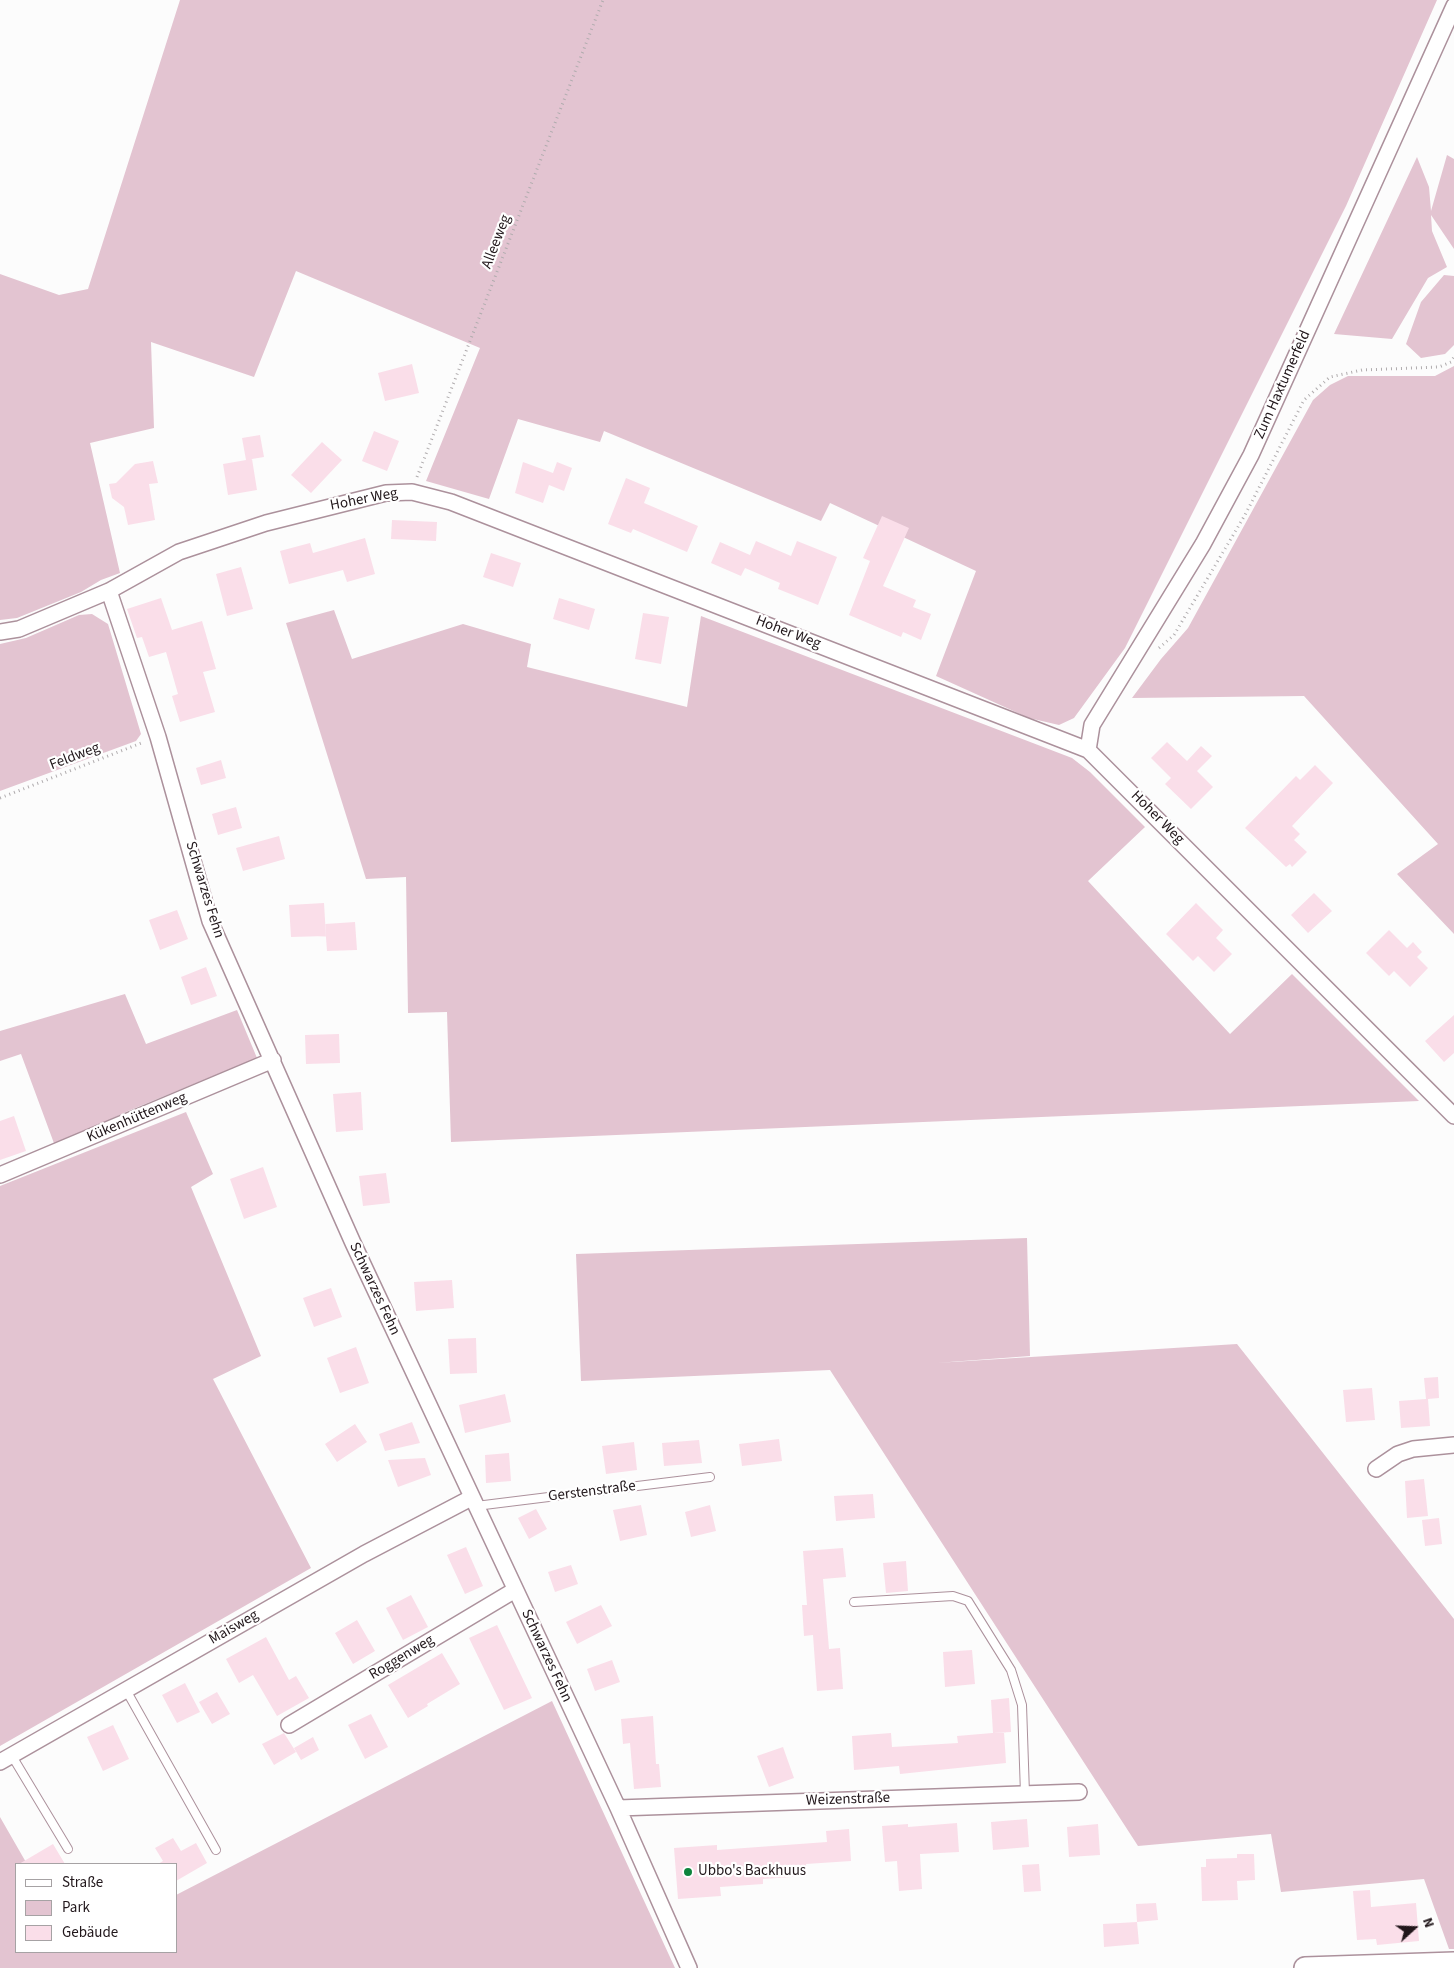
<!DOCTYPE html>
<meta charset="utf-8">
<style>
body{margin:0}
#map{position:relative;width:1454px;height:1968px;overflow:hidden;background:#fcfcfc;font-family:"Source Sans 3",sans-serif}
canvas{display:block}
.legend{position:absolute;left:15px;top:1863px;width:162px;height:90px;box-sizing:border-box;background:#fff;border:1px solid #a6a2a4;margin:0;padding:6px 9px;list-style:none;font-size:15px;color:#21171b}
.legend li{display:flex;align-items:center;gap:10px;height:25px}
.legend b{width:25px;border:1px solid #a6a2a4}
.north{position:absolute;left:1389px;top:1903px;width:50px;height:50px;-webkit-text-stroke:4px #fff;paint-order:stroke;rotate:70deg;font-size:14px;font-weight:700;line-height:20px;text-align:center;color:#21171b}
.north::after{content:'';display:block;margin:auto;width:18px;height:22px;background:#21171b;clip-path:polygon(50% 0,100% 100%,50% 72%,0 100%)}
</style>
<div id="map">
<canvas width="1454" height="1968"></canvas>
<ul class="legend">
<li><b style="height:6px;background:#fff"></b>Straße</li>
<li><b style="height:14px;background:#e3c4d1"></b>Park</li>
<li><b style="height:14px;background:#fadee9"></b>Gebäude</li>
</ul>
<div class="north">N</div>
</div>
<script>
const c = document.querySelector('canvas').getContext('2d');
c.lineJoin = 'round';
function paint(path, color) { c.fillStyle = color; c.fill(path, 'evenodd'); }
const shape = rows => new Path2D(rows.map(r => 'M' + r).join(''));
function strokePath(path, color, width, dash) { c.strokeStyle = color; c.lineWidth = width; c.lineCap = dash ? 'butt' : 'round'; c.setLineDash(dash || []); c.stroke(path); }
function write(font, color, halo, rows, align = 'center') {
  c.font = font + ' "Source Sans 3",sans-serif'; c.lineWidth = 4.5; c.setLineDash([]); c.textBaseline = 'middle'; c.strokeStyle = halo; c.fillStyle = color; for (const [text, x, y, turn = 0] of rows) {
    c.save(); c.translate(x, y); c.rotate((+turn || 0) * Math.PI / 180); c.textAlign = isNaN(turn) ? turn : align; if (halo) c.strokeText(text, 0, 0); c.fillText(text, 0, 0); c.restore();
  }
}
paint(shape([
 [180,0,1437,0,1346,206,1125,648,1074,718,1059,725,1029,718,936,676,976,571,830,503,821,521,604,431,600,442,518,419,489,499,426,481,480,348,296,271,254,377,151,342,154,428,90,443,120,573,101,580,81,592,17,618,0,620,0,274,59,295,88,289],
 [1447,155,1454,159,1454,249,1431,215,1432,231,1447,267,1428,278,1392,339,1334,334,1417,157,1429,187,1431,211],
 [1444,275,1454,276,1454,345,1445,354,1421,358,1406,344,1421,302],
 [1454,366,1454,934,1397,874,1438,844,1304,696,1132,698,1161,659,1188,628,1313,400,1330,385,1348,376,1435,376],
 [334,610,352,659,463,624,531,644,527,667,687,707,701,616,1072,758,1090,772,1145,827,1088,881,1230,1034,1292,974,1419,1101,451,1142,447,1012,408,1013,406,877,366,879,286,623],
 [92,614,108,624,141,734,136,741,0,791,0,644,26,638,79,615],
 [125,994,146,1044,237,1010,257,1058,128,1111,55,1146,21,1054,0,1061,0,1031],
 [186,1112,213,1174,191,1187,261,1356,213,1379,311,1568,0,1746,0,1186],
 [1027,1238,1030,1356,936,1363,1237,1344,1454,1619,1454,1949,1449,1949,1424,1879,1281,1892,1271,1834,1138,1846,830,1370,581,1381,576,1254],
 [552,1701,675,1968,0,1968,0,1817,27,1864,16,1864,16,1952,176,1952,176,1895]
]), '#e3c4d1');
paint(shape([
 [412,364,419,393,385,401,378,373],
 [374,431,399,441,387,471,362,461],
 [260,435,264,457,246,460,242,438],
 [322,442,342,460,311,493,291,475],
 [252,459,257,490,228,495,223,464],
 [153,461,158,483,149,484,155,520,128,525,124,507,112,498,109,484,116,483,135,464],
 [523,462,553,473,557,462,572,468,564,491,549,485,543,503,515,493],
 [626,478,650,488,644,503,698,526,687,552,633,529,631,533,608,524],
 [882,516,909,528,883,586,916,600,913,607,931,614,921,640,903,632,901,637,849,615,870,561,863,558],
 [392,520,437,522,436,541,391,539],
 [365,538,375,574,347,582,343,570,289,584,280,551,310,543,313,553],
 [756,541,791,556,797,541,837,557,818,605,778,589,780,583,745,568,741,576,711,563,720,542,750,555],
 [491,553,521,563,513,587,483,577],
 [241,567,253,609,227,616,216,574],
 [161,598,172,630,202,621,216,669,203,672,215,712,180,722,172,696,178,694,166,652,149,657,142,637,137,638,127,609],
 [559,598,595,609,589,630,553,619],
 [643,613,669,617,661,664,635,659],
 [1167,742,1187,761,1201,746,1212,756,1197,771,1213,787,1191,809,1165,784,1171,778,1151,758],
 [221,760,226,778,201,785,196,768],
 [1315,765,1333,783,1292,826,1300,834,1294,840,1307,852,1292,867,1290,864,1286,867,1245,828,1296,776,1300,780],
 [236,807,242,828,218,835,212,814],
 [279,836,285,859,243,871,236,848],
 [1314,893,1332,911,1308,933,1291,915],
 [324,903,326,936,291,937,289,905],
 [1196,903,1223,930,1216,938,1232,954,1214,972,1198,956,1193,961,1166,934],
 [177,910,188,939,160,950,149,920],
 [355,922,357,950,327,951,325,924],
 [1389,930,1407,948,1413,942,1422,952,1417,957,1428,968,1410,987,1394,971,1389,976,1366,953],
 [206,967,217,996,191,1005,181,977],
 [1454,1015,1454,1053,1444,1062,1425,1041],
 [339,1034,340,1063,306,1064,305,1035],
 [361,1092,363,1130,336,1132,333,1094],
 [14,1116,26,1151,0,1160,0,1121],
 [263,1167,277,1207,244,1219,230,1179],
 [386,1173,390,1203,363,1206,359,1176],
 [452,1280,454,1308,416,1311,414,1282],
 [331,1288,342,1317,314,1327,303,1298],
 [476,1338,477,1373,450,1374,448,1339],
 [356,1347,369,1383,340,1393,327,1358],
 [1438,1377,1439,1398,1428,1399,1430,1426,1401,1428,1399,1401,1426,1399,1424,1378],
 [1372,1388,1375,1420,1346,1422,1343,1390],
 [505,1394,511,1422,465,1433,459,1405],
 [412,1422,420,1443,385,1451,379,1434],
 [355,1424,367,1442,337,1462,325,1444],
 [779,1439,782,1461,742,1466,739,1444],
 [699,1440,702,1463,664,1466,662,1443],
 [634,1442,637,1470,606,1474,602,1446],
 [509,1453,511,1481,486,1483,485,1455],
 [425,1458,431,1475,398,1487,388,1460],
 [1424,1479,1428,1516,1407,1518,1405,1481],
 [873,1494,875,1518,836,1521,834,1496],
 [641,1505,647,1535,620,1541,613,1510],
 [710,1505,716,1531,691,1537,685,1512],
 [536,1509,547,1529,529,1539,518,1518],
 [1439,1518,1442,1544,1425,1546,1422,1520],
 [466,1547,483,1586,465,1594,447,1555],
 [843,1548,846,1577,823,1579,829,1649,840,1648,843,1689,817,1691,813,1635,804,1636,802,1605,807,1605,803,1551],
 [906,1561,908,1591,886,1593,883,1563],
 [571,1565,578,1584,555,1592,548,1572],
 [411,1595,428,1627,403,1640,386,1608],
 [601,1605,612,1626,577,1644,566,1622],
 [357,1620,375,1651,353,1664,335,1633],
 [497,1625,532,1698,504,1710,469,1638],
 [266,1637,289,1680,296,1676,309,1698,277,1716,253,1675,239,1683,226,1659],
 [972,1650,975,1684,945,1687,943,1652],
 [442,1653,460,1684,427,1704,428,1706,408,1718,388,1685],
 [612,1660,620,1682,595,1691,587,1669],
 [185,1683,200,1712,177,1723,162,1695],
 [217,1692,230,1714,212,1724,199,1702],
 [1009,1698,1011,1732,993,1733,991,1700],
 [371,1714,388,1747,365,1759,348,1725],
 [653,1716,656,1764,659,1764,661,1787,634,1789,630,1743,623,1744,621,1719],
 [113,1725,129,1759,103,1771,87,1737],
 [1004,1732,1006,1763,900,1774,899,1766,854,1770,852,1736,891,1733,892,1747,958,1743,957,1736],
 [284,1733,296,1752,274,1765,262,1744],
 [313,1737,319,1750,301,1760,294,1748],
 [783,1747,794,1778,769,1787,757,1756],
 [1027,1819,1029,1847,993,1850,991,1822],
 [957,1823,959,1852,920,1854,922,1889,899,1891,897,1861,885,1862,882,1826,908,1824,908,1827],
 [1098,1824,1100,1855,1069,1857,1067,1827],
 [849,1829,851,1861,806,1864,807,1876,763,1879,763,1884,720,1887,721,1896,678,1899,674,1848,717,1845,717,1850,827,1842,826,1831],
 [173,1838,181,1851,196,1843,207,1863,176,1881,176,1864,158,1864,163,1861,155,1848],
 [53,1844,65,1864,19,1864],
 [1237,1854,1254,1854,1255,1880,1237,1881,1238,1900,1202,1901,1201,1867,1206,1867,1206,1859,1237,1858],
 [1039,1864,1041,1891,1024,1892,1022,1865],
 [1370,1890,1371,1907,1416,1903,1419,1941,1377,1945,1376,1939,1357,1940,1353,1891],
 [1156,1903,1158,1920,1137,1922,1136,1904],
 [1137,1922,1139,1944,1104,1947,1103,1924]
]), '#fadee9');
const lane = shape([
 [476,1506,710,1477],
 [854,1602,953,1596,968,1601,1011,1670,1022,1705,1025,1794],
 [126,1690,216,1850],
 [12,1756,68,1849]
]);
const street = shape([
 [109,591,158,737,210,921,353,1243,618,1808,689,1968],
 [0,632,19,629,109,591,179,552,266,523,386,493,412,492,451,502,1088,750,1454,1116],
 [1088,750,1092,725,1203,544,1251,455,1454,6],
 [0,1175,273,1060],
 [1376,1469,1398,1454,1413,1449,1454,1445],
 [289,1725,515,1590],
 [0,1762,364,1554,471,1498],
 [618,1808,1079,1792]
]);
const secondary = shape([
 [1305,1968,1454,1963]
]);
strokePath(lane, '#ac919c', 10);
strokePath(street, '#ac919c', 18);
strokePath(secondary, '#ac919c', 24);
strokePath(shape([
 [417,477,603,0],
 [1159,648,1174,635,1245,515,1304,400,1330,377,1362,370,1439,367,1451,362,1454,357],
 [0,798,144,742]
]), '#b0acae', 3, [1, 4]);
strokePath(lane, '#fff', 8);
strokePath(street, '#fff', 15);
strokePath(secondary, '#fff', 21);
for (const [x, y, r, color] of [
 [688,1872,5,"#0e843d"]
]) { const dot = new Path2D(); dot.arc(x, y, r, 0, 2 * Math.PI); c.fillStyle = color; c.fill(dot); strokePath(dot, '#fff', 2); }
write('15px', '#21171b', '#fff', [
 ["Alleeweg",497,242,-69],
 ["Zum Haxtumerfeld",1283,385,-66],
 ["Hoher Weg",364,500,-11],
 ["Hoher Weg",788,633,21],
 ["Feldweg",75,757,-21],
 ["Hoher Weg",1157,818,45],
 ["Schwarzes Fehn",204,890,73],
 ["Kükenhüttenweg",137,1118,-23],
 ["Schwarzes Fehn",374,1289,65],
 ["Gerstenstraße",592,1492,-7],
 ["Maisweg",234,1628,-30],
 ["Schwarzes Fehn",546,1656,65],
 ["Roggenweg",402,1658,-31],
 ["Weizenstraße",848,1800,-2]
]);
write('15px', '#21171b', '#fff', [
 ["Ubbo's Backhuus",698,1872]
], 'left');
</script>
